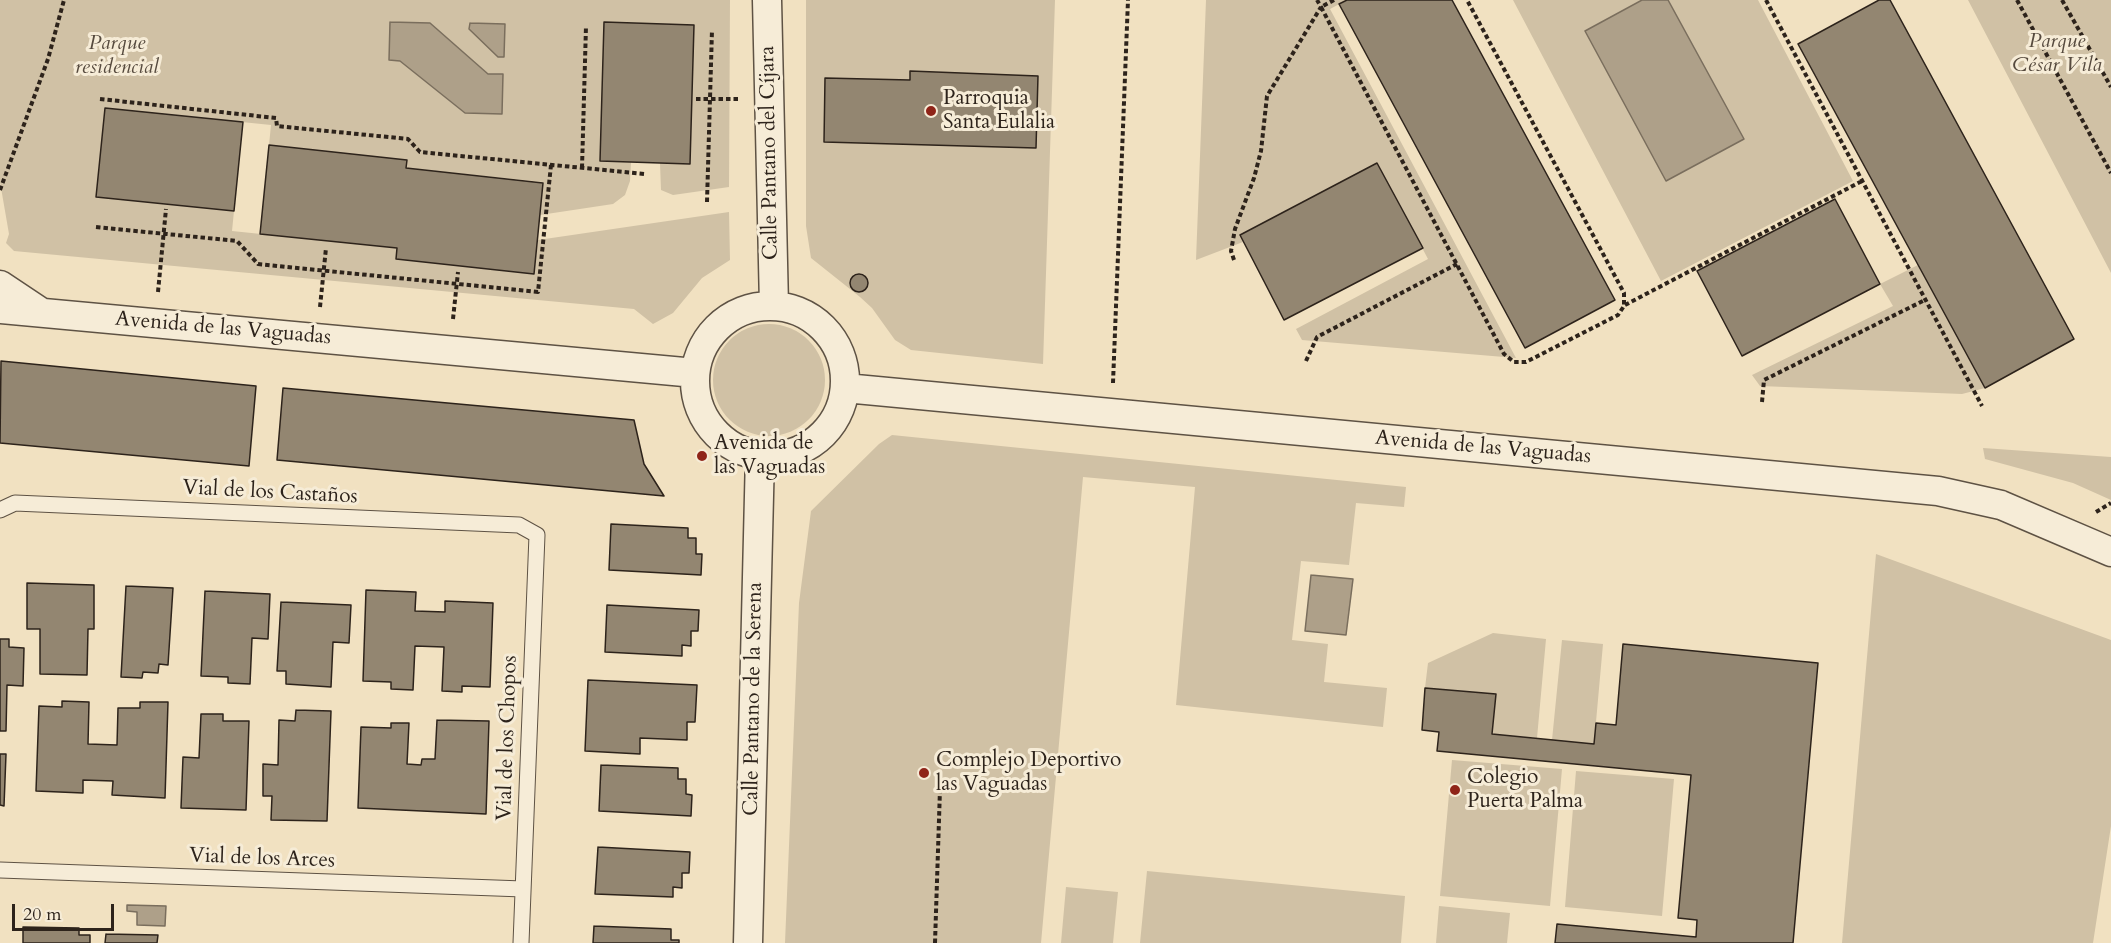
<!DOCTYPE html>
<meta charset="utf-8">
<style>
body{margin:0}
#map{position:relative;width:2111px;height:943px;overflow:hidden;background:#f1e1c1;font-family:Cardo,serif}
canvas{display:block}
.scale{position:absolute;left:12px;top:904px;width:102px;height:27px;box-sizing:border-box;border:3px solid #2d231b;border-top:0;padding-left:8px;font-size:18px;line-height:21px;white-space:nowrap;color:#2d231b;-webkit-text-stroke:4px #f6ecd7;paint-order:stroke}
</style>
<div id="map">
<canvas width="2111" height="943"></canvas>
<div class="scale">20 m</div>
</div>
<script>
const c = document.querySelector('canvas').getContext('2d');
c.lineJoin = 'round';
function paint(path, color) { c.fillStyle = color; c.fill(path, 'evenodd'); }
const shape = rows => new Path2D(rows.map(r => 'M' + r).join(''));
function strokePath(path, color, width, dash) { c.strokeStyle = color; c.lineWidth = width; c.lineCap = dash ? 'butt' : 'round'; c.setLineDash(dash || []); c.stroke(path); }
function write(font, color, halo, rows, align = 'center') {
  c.font = font + ' Cardo,serif'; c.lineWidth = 6; c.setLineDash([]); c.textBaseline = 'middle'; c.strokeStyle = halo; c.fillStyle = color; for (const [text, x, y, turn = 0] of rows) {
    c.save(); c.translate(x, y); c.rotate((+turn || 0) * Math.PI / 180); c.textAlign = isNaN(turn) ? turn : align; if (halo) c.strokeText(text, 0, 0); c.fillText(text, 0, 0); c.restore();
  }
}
paint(shape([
 [0,0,730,0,729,187,673,195,661,190,660,163,690,164,694,25,605,22,631,162,630,181,625,195,613,204,540,215,543,182,406,168,406,160,269,145,271,125,105,108,96,197,234,211,232,231,397,248,396,259,534,274,538,240,729,212,730,260,702,278,673,313,653,324,634,309,14,251,6,243,9,234,0,182],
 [430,23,488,74,465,113,400,60],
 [806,0,1055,0,1043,364,911,350,895,340,872,308,860,297,811,258,806,226],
 [1206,0,1347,0,1330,9,1516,358,1302,340,1296,329,1428,259,1377,163,1240,235,1243,242,1196,260],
 [1513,0,1642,0,1585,31,1744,139,1668,0,1758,0,1853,181,1661,281],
 [1968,0,2111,0,2111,273],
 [1918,265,1985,388,1962,394,1760,386,1752,375,1893,306,1880,284],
 '713 380a56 56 0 1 1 112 0a56 56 0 1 1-112 0Z',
 [892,435,1406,487,1404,507,1356,503,1349,565,1301,561,1292,640,1328,644,1324,682,1387,688,1383,727,1176,705,1195,487,1083,477,1041,943,785,943,799,603,811,511,879,444],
 [1983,448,2111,457,2111,500,2073,483,1985,459],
 [1876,554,2111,640,2111,826,2093,943,1842,943],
 [1493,633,1546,639,1537,738,1492,734,1496,694,1425,688,1428,663],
 [1562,640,1603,644,1594,744,1552,740],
 [1452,760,1562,769,1550,906,1440,896],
 [1576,771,1674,779,1662,916,1565,907],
 [1147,871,1405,896,1401,943,1140,943],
 [1066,887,1118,892,1113,943,1061,943],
 [1439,906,1510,913,1507,943,1436,943]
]), '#d0c1a5');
const water = shape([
 [1642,0,1668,0,1744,139,1666,181,1585,31,1642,0],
 [390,22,430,23,488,74,503,74,502,114,465,113,400,61,389,60,390,22],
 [470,23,505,24,504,57,498,57,469,29,470,23],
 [1311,575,1353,579,1346,635,1305,631,1311,575],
 [127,905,166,906,165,926,137,925,137,912,127,911,127,905]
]);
paint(water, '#aea089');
strokePath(water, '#7a6e5d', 1.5);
const building = shape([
 [1347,0,1452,0,1615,300,1525,348,1339,4,1347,0],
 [1879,0,1890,0,2074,339,1985,388,1798,44,1879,0],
 [604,22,694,25,690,164,600,161,604,22],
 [910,71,1038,76,1036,148,824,142,825,78,910,80,910,71],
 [105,108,243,122,234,211,96,197,105,108],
 [269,145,407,160,406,168,543,183,534,274,396,259,397,248,260,234,269,145],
 [1377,163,1423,248,1284,320,1240,235,1377,163],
 [1835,199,1880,284,1742,356,1697,271,1835,199],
 '850 283a9 9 0 1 1 18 0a9 9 0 1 1-18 0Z',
 [1,361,256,386,249,466,0,443,1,361],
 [283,388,634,420,644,464,664,496,277,460,283,388],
 [611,524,688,528,688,538,696,538,696,554,702,554,701,575,609,570,611,524],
 [27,583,94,585,94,629,88,629,87,675,40,674,40,629,27,629,27,583],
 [126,586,173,588,168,665,159,664,158,673,143,672,142,678,121,677,126,586],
 [366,590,416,592,415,611,445,612,445,601,493,603,490,687,462,686,462,692,442,691,444,647,415,646,413,690,391,689,391,682,363,681,366,590],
 [205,591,270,594,268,639,252,638,250,684,228,683,228,677,201,676,205,591],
 [281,602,351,605,349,643,333,642,331,687,286,684,286,671,277,671,281,602],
 [607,605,699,610,698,631,691,631,691,646,682,645,682,656,605,652,607,605],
 [0,639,9,639,9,647,24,648,23,686,7,685,6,731,0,731,0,639],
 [1623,644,1818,663,1793,943,1555,943,1557,924,1696,937,1697,920,1678,918,1691,775,1437,751,1439,732,1422,730,1425,688,1496,694,1492,734,1594,744,1596,723,1616,725,1623,644],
 [588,680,697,685,695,722,687,722,687,740,640,738,640,754,585,751,588,680],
 [62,701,89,702,88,744,117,745,118,708,140,708,140,702,168,702,165,798,112,795,113,781,83,780,83,793,36,791,39,706,62,707,62,701],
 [296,710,331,711,327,821,271,820,272,796,263,796,263,764,278,765,279,720,295,721,296,710],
 [201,714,223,714,223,721,249,721,246,810,181,808,183,757,199,758,201,714],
 [437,720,489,721,486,814,358,808,361,727,391,728,391,723,409,723,407,764,421,765,422,759,435,759,437,720],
 [0,754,6,754,4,806,0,805,0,754],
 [601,765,678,768,678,779,686,779,686,794,692,795,691,816,599,811,601,765],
 [598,847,690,852,689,873,682,873,682,888,673,887,673,897,595,894,598,847],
 [594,926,671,929,671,940,679,940,679,943,593,943,594,926],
 [23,927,79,928,79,935,90,935,90,943,23,943,23,927],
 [106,934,158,935,157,943,105,943,106,934]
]);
paint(building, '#938671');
strokePath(building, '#2d231b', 1.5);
const lane = shape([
 [0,510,15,503,519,525,537,535,521,943],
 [0,870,523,889]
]);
const street = shape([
 [767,0,774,306],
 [0,285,39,311],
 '695 381a75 75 0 1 1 150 0a75 75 0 1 1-150 0Z',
 [0,309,695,373],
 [845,388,1938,491,2001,505,2111,552],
 [748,943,760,455]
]);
strokePath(lane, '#5e5244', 17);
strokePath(street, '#5e5244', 31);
strokePath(shape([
 [1334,0,1321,7,1504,354,1514,362,1526,362,1618,315,1624,306,1624,293,1467,0],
 [1766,0,1982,406],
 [2017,0,2111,173],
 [2062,0,2111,87],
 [100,99,276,118,277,126,408,139,420,152,645,174],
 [696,99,738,99],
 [582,168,586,26],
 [0,190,48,59,64,0],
 [707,202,712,30],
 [96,227,237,241,258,264,538,292,551,165],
 [1234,260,1231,251,1235,229,1254,178,1261,151,1267,96,1321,7,1317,0],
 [158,292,166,209],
 [1625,305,1862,181],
 [320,307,326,248],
 [453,319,458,272],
 [1306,361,1317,337,1457,264],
 [1113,383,1128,0],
 [1762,402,1764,380,1925,300],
 [2096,512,2111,503],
 [935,943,940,789]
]), '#2d231b', 4, [4.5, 3]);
strokePath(lane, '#f6ecd7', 15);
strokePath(street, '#f6ecd7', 28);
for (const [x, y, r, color] of [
 [931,111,6,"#8f2418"],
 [702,456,6,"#8f2418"],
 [924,773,6,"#8f2418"],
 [1455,790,6,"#8f2418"]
]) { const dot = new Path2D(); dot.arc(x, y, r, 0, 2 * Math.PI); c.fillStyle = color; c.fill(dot); strokePath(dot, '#f6ecd7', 2); }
write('italic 21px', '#564a3e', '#f6ecd7', [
 ["Parque",2057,42],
 ["César Vila",2057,66],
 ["Parque",117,44],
 ["residencial",117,68]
]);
write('21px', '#2d231b', '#f6ecd7', [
 ["Parroquia",943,99],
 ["Santa Eulalia",943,123],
 ["Avenida de",714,444],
 ["las Vaguadas",714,468],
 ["Complejo Deportivo",936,761],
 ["las Vaguadas",936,785],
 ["Colegio",1467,778],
 ["Puerta Palma",1467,802]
], 'left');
write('21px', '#2d231b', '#f6ecd7', [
 ["Calle Pantano del Cíjara",770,153,-91],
 ["Avenida de las Vaguadas",223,329,5],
 ["Avenida de las Vaguadas",1483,448,5],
 ["Vial de los Castaños",270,493,3],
 ["Calle Pantano de la Serena",754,699,-89],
 ["Vial de los Chopos",508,738,-88],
 ["Vial de los Arces",262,859,2]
]);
</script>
